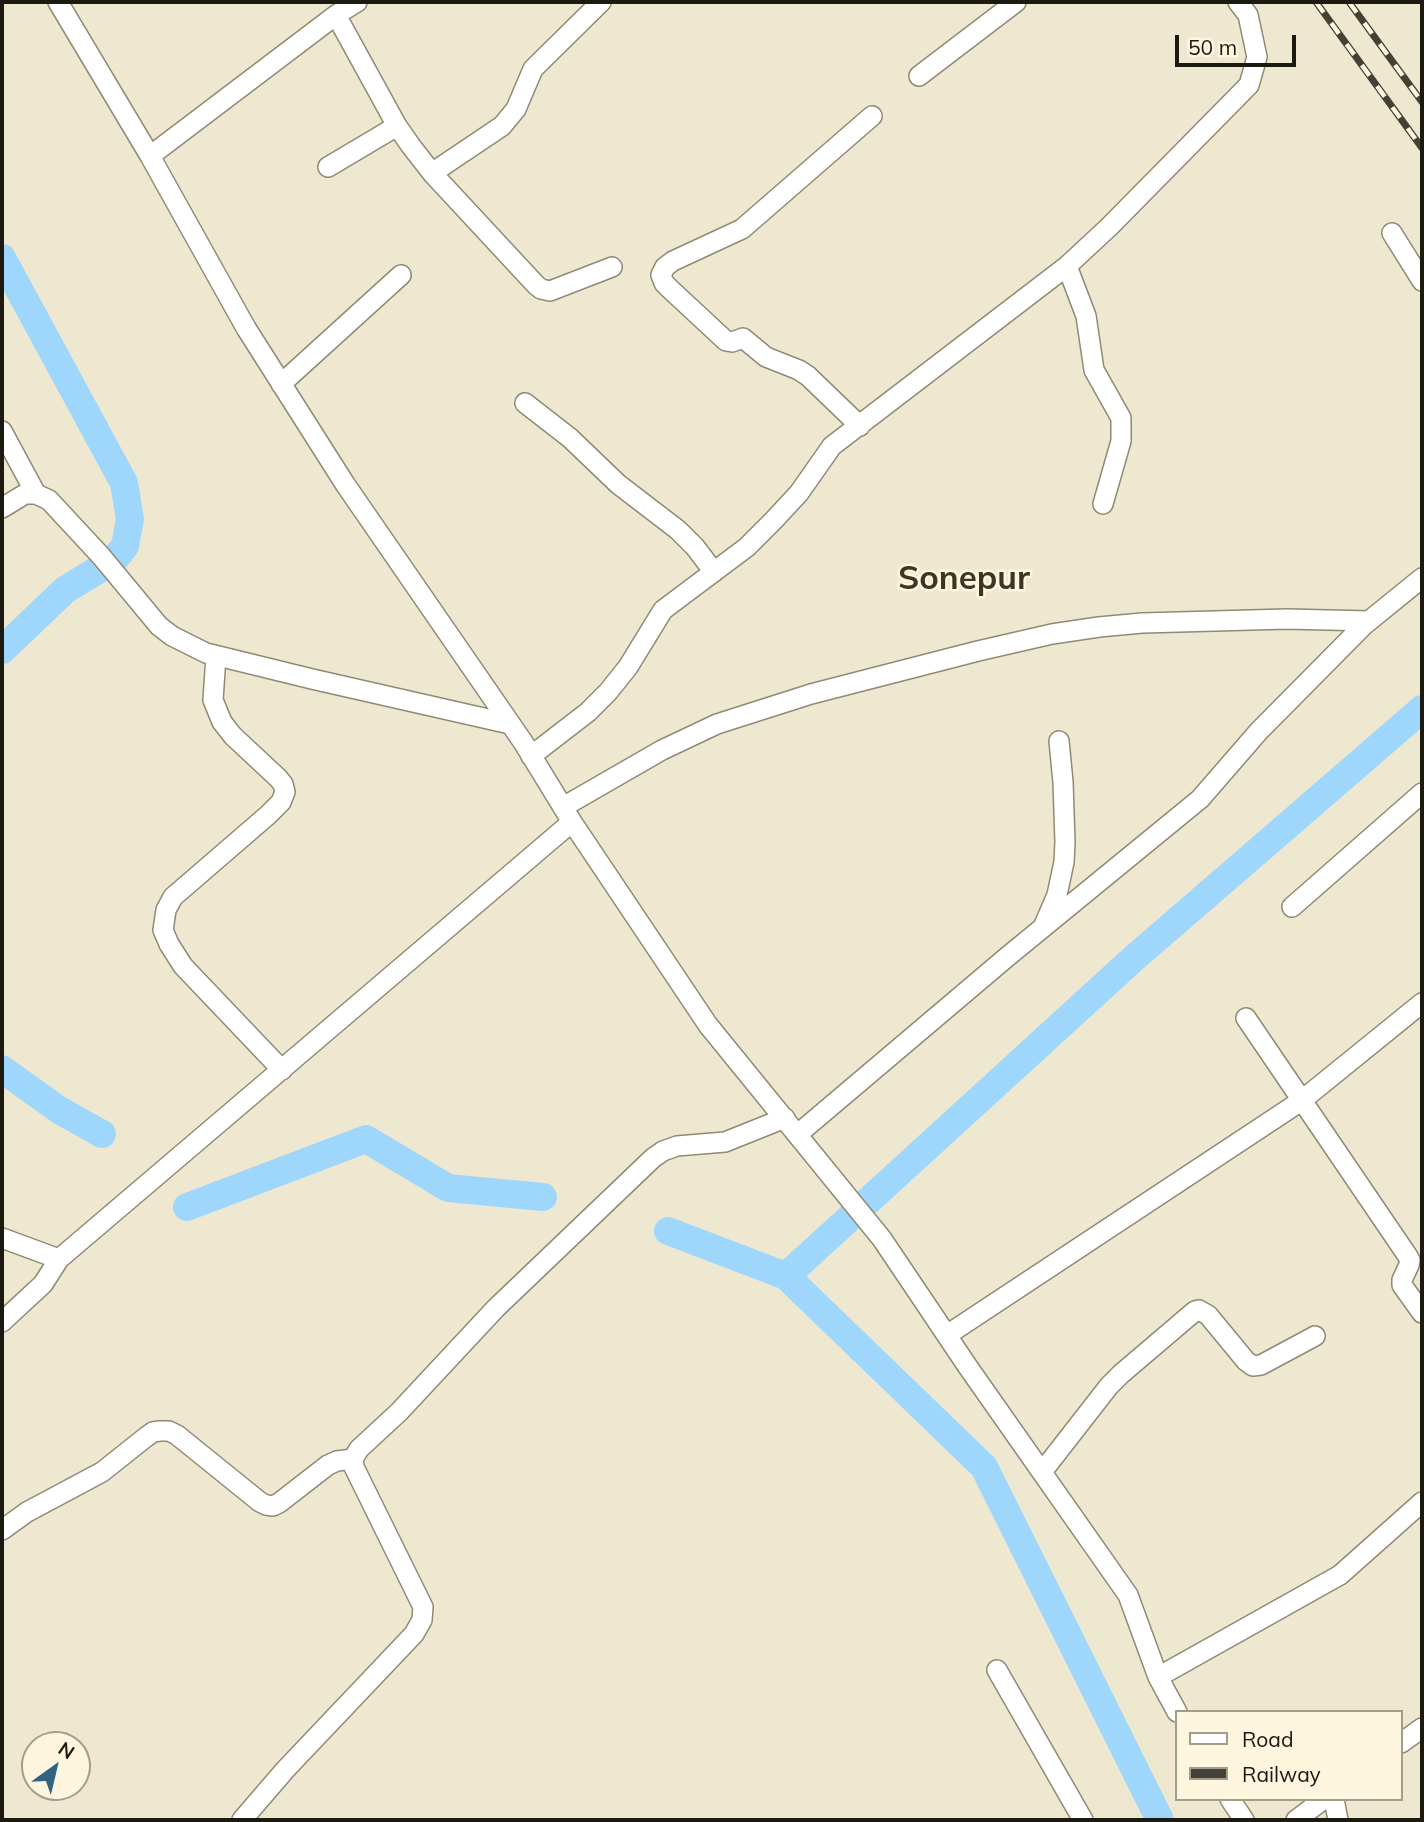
<!DOCTYPE html>
<style>
body{margin:0}
#map{position:relative;width:1424px;height:1822px;overflow:hidden;background:#efe8d1;font-family:Mulish,sans-serif}
canvas{display:block}
.frame{position:absolute;inset:0;border:4px solid #1c1911;pointer-events:none}
.legend{position:absolute;left:1175px;top:1710px;width:228px;height:91px;box-sizing:border-box;background:#fdf5de;border:2px solid #a39d8c;margin:0;padding:9px 12px;list-style:none;font-size:21px;color:#1c1911}
.legend li{display:flex;align-items:center;gap:14px;height:35px}
.legend b{width:35px;border:2px solid #a39d8c}
.north{position:absolute;left:21px;top:1731px;width:70px;height:70px;box-sizing:border-box;background:#fdf5de;border:2px solid #a39d8c;border-radius:50%;rotate:34deg;font-size:19px;font-weight:700;line-height:28px;text-align:center;color:#1c1911}
.north::after{content:'';display:block;margin:auto;width:24px;height:32px;background:#326381;clip-path:polygon(50% 0,100% 100%,50% 72%,0 100%)}
.scale{position:absolute;left:1175px;top:35px;width:121px;height:32px;box-sizing:border-box;border:4px solid #1c1911;border-top:0;padding-left:9px;font-size:21px;line-height:24px;white-space:nowrap;color:#1c1911;-webkit-text-stroke:5px #fdf5de;paint-order:stroke}
</style>
<div id="map">
<canvas width="1424" height="1822"></canvas>
<div class="frame"></div>
<ul class="legend">
<li><b style="height:9px;background:#fff"></b>Road</li>
<li><b style="height:9px;background:#444136"></b>Railway</li>
</ul>
<div class="north">N</div>
<div class="scale">50 m</div>
</div>
<script>
const c = document.querySelector('canvas').getContext('2d');
c.lineJoin = 'round';
const shape = rows => new Path2D(rows.map(r => 'M' + r).join(''));
function strokePath(path, color, width, dash) { c.strokeStyle = color; c.lineWidth = width; c.lineCap = dash ? 'butt' : 'round'; c.setLineDash(dash || []); c.stroke(path); }
function write(font, color, halo, rows, align = 'center') {
  c.font = font + ' Mulish,sans-serif'; c.lineWidth = 5; c.setLineDash([]); c.textBaseline = 'middle'; c.strokeStyle = halo; c.fillStyle = color; for (const [text, x, y, turn = 0] of rows) {
    c.save(); c.translate(x, y); c.rotate((+turn || 0) * Math.PI / 180); c.textAlign = isNaN(turn) ? turn : align; if (halo) c.strokeText(text, 0, 0); c.fillText(text, 0, 0); c.restore();
  }
}
strokePath(shape([
 [2,258,124,483,130,519,125,546,114,560,65,590,2,650],
 [2,1069,59,1110,102,1134],
 [187,1207,366,1139,448,1188,543,1197],
 [668,1231,786,1276,984,1467,1160,1820],
 [786,1276,1133,959,1422,709]
]), '#9fd7fc', 28);
const minor = shape([
 [58,2,150,156,246,328,345,484,523,742,572,822,708,1025,882,1239,968,1367,1128,1595,1158,1677,1177,1712],
 [336,15,397,126,411,146,432,173,536,285,541,289,550,291,612,267],
 [919,76,1016,2],
 [150,156,336,15,357,2],
 [328,167,397,126],
 [432,173,502,126,516,109,533,69,601,2],
 [1392,233,1422,281],
 [1067,266,1086,316,1094,370,1121,418,1121,441,1103,504],
 [281,384,401,275],
 [525,403,570,438,618,484,678,530,695,547,714,572],
 [860,426,808,376,799,370,766,357,743,338,732,342,726,341,670,289,664,283,661,275,665,267,673,261,742,229,872,116],
 [2,431,36,494],
 [2,508,25,494,36,494,49,500,101,556,159,626,172,636,206,653,312,679,510,724],
 [216,656,213,700,222,722,233,736,278,778,283,784,285,792,281,802,268,815,173,897,166,910,163,930,169,944,183,966,282,1070],
 [531,756,588,712,608,692,628,667,663,610,747,547,773,521,799,493,832,446,1067,266,1109,227,1249,85,1257,57,1248,15,1238,2],
 [563,807,662,750,717,724,811,694,978,651,1052,634,1099,627,1142,623,1287,619,1369,621],
 [1292,907,1422,793],
 [1044,925,1057,895,1064,862,1065,842,1063,782,1059,741],
 [1246,1018,1407,1255,1410,1260,1409,1265,1402,1280,1402,1285,1422,1313],
 [798,1134,1007,957,1200,799,1259,731,1364,625,1422,578],
 [2,1238,59,1259],
 [2,1322,43,1284,59,1259,572,822],
 [947,1335,1301,1101,1422,1003],
 [1042,1472,1109,1386,1121,1374,1195,1311,1199,1310,1208,1315,1246,1361,1253,1366,1261,1365,1315,1336],
 [2,1530,27,1512,102,1472,146,1437,153,1432,160,1431,169,1431,177,1435,260,1502,266,1505,273,1506,279,1503,328,1465,337,1461,353,1459],
 [997,1670,1083,1820],
 [1158,1677,1340,1575,1422,1502],
 [1401,1743,1422,1728],
 [1230,1799,1244,1820],
 [1334,1799,1338,1820],
 [242,1820,285,1770,414,1634,422,1620,423,1607,354,1467,353,1459,359,1449,399,1412,496,1308,653,1158,663,1151,677,1146,725,1142,785,1118],
 [1296,1820,1324,1799]
]);
strokePath(minor, '#908974', 22);
strokePath(minor, '#fff', 19);
const rail = shape([
 [1316,2,1422,148],
 [1349,2,1422,102]
]);
strokePath(rail, '#444136', 7);
strokePath(rail, '#fdf5de', 4.5, [13]);
write('bold 33px', '#3c3623', '#fdf5de', [
 ["Sonepur",964,579]
]);
</script>
